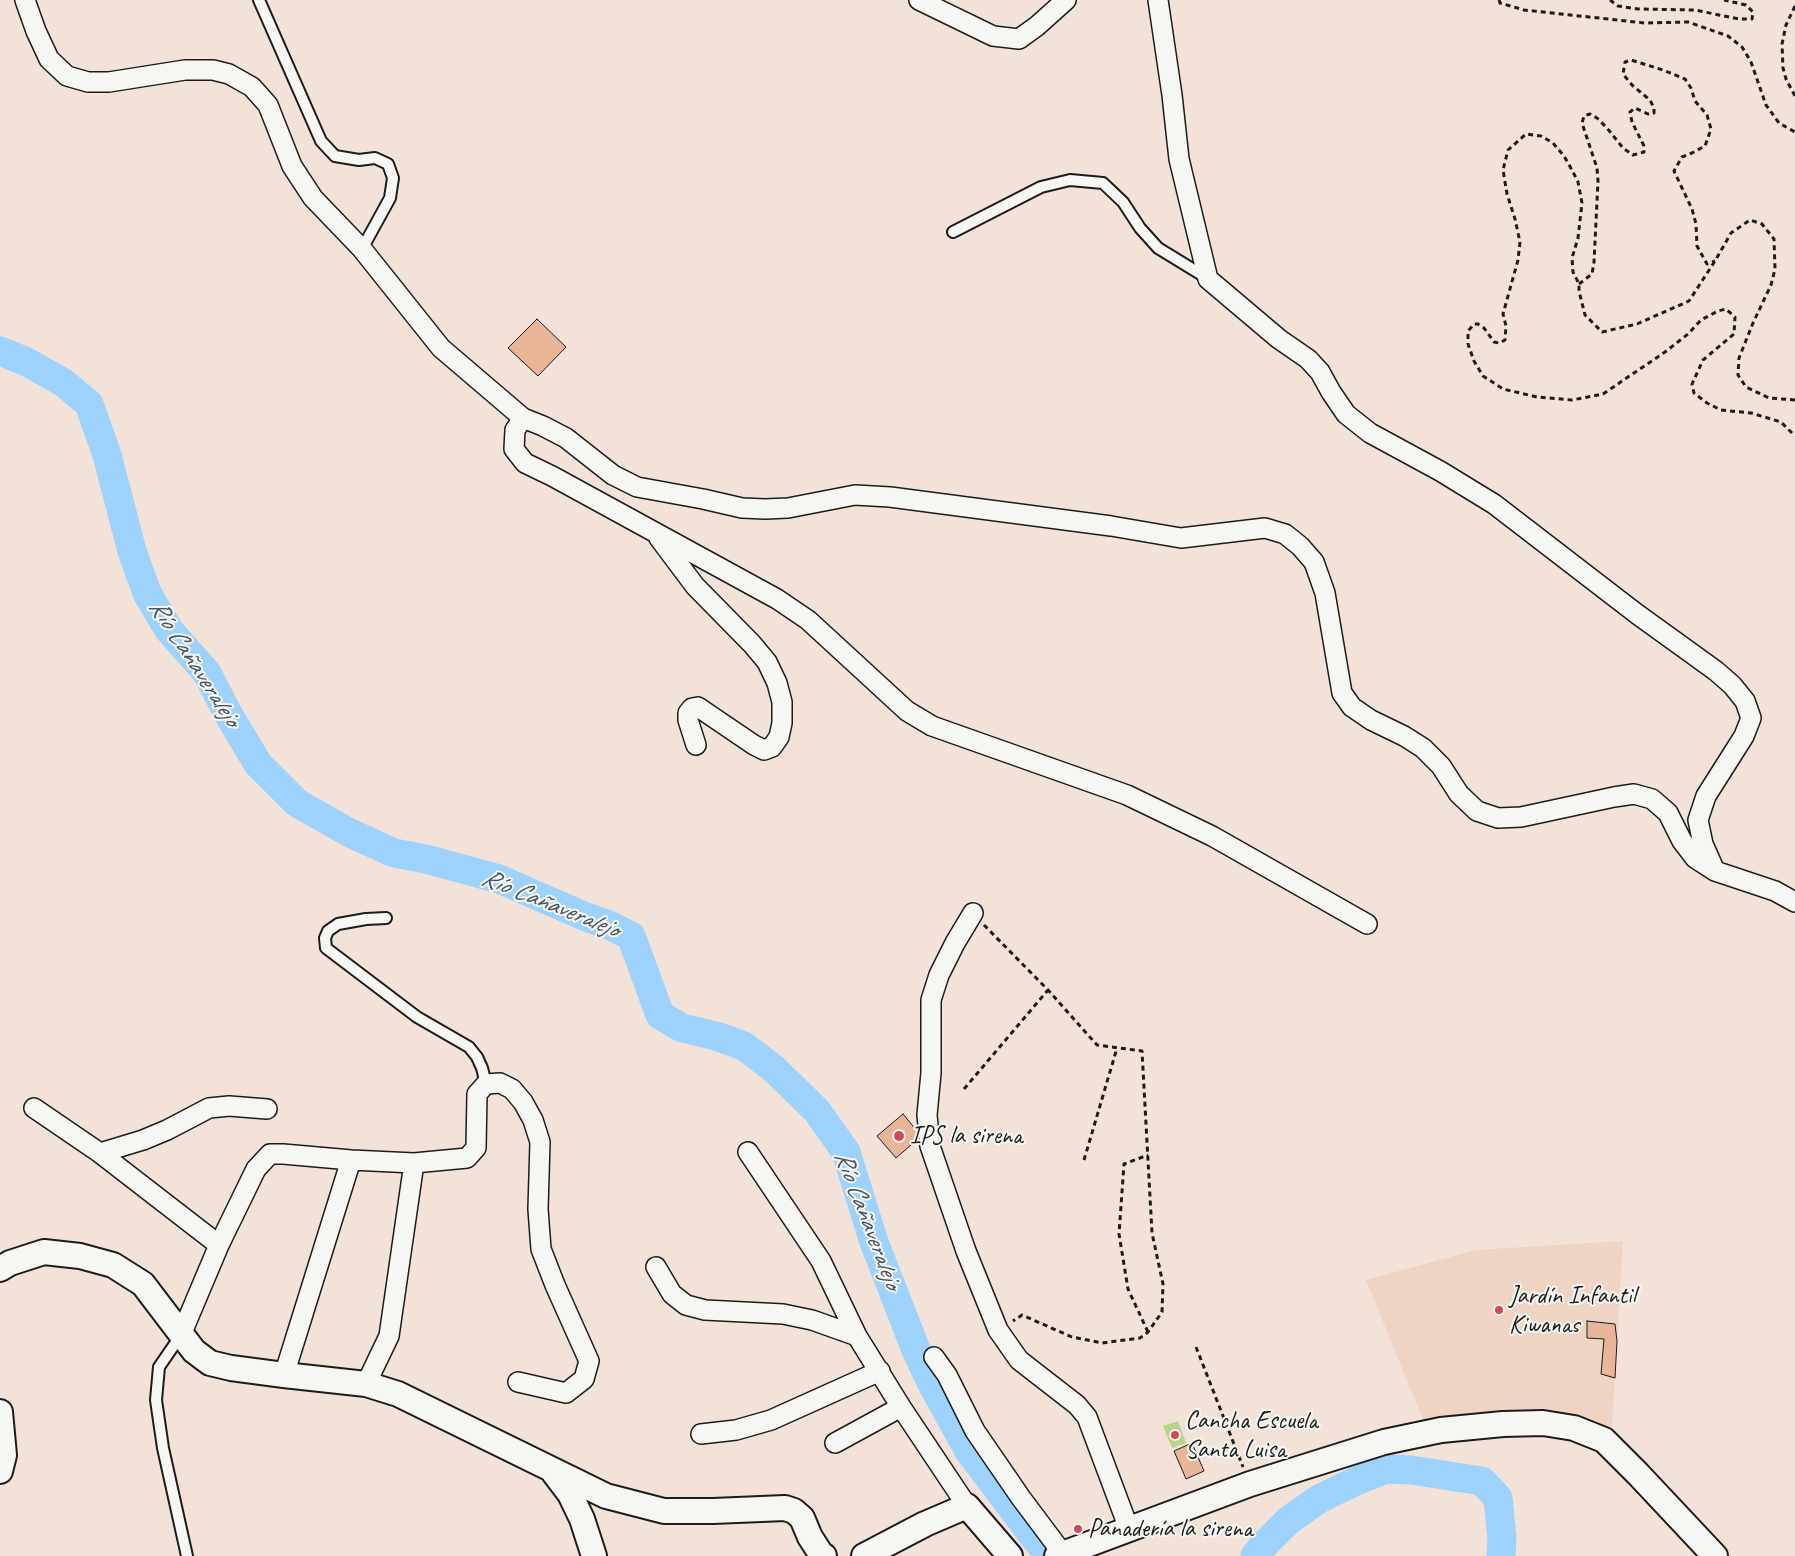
<!DOCTYPE html>
<meta charset="utf-8">
<style>
body{margin:0}
canvas{display:block;background:#f2e2d7}
</style>
<canvas width="1795" height="1556"></canvas>
<script>
const c = document.querySelector('canvas').getContext('2d');
c.lineJoin = 'round';
function paint(path, color) { c.fillStyle = color; c.fill(path, 'evenodd'); }
const shape = rows => new Path2D(rows.map(r => 'M' + r).join(''));
function strokePath(path, color, width, dash) { c.strokeStyle = color; c.lineWidth = width; c.lineCap = dash ? 'butt' : 'round'; c.setLineDash(dash || []); c.stroke(path); }
function write(font, color, halo, rows, align = 'center') {
  c.font = font + ' Caveat,sans-serif'; c.lineWidth = 4; c.setLineDash([]); c.textBaseline = 'middle'; c.strokeStyle = halo; c.fillStyle = color; for (const [text, x, y, turn = 0] of rows) {
    c.save(); c.translate(x, y); c.rotate((+turn || 0) * Math.PI / 180); c.textAlign = isNaN(turn) ? turn : align; if (halo) c.strokeText(text, 0, 0); c.fillText(text, 0, 0); c.restore();
  }
}
paint(shape([
 [1623,1241,1612,1428,1604,1440,1574,1428,1428,1432,1366,1280,1476,1250]
]), '#efd4c4');
paint(shape([
 [1178,1421,1186,1443,1172,1448,1163,1426]
]), '#b8d48c');
strokePath(shape([
 [0,351,27,362,64,383,89,404,107,455,132,551,147,593,169,630,207,673,227,712,258,764,297,803,350,833,394,853,426,859,499,879,586,917,609,925,631,936,660,1015,682,1028,716,1036,744,1046,774,1069,817,1111,846,1152,874,1242,916,1350,932,1384,969,1451,1031,1533,1050,1556],
 [1255,1556,1264,1545,1289,1520,1319,1499,1356,1481,1386,1469,1411,1470,1482,1481,1498,1498,1502,1538,1501,1556]
]), '#9cd2fb', 29);
const building = shape([
 [537,319,566,347,538,376,508,348,537,319],
 [903,1114,917,1131,918,1139,896,1158,877,1136,903,1114],
 [1587,1321,1615,1324,1617,1341,1615,1378,1601,1374,1604,1339,1587,1338,1587,1321],
 [1192,1443,1204,1471,1186,1479,1174,1451,1192,1443]
]);
paint(building, '#e8b599');
strokePath(building, '#1c1c1c', 1);
const service = shape([
 [259,0,321,141,335,156,359,160,375,158,388,164,393,178,390,198,362,249],
 [953,232,1041,187,1070,180,1103,183,1123,202,1140,228,1158,248,1207,278],
 [386,918,366,919,338,924,328,931,325,938,326,948,417,1017,469,1047,477,1057,482,1068,486,1084],
 [181,1335,159,1367,156,1400,163,1448,187,1556]
]);
const minor = shape([
 [25,0,36,31,49,59,67,76,88,82,109,82,185,70,213,70,229,74,252,87,268,105,292,166,313,198,362,249,441,348,523,418,543,426,566,438,613,475,637,487,703,499,742,508,765,509,788,508,855,495,890,497,1111,526,1181,538,1265,528,1285,534,1300,546,1314,562,1325,593,1342,693,1352,707,1371,720,1404,736,1423,748,1441,766,1459,794,1477,811,1498,818,1521,817,1614,797,1634,794,1652,799,1668,813,1682,841,1695,858,1715,871,1775,891,1795,902],
 [919,0,993,36,1019,39,1037,26,1066,0],
 [1158,0,1172,95,1179,159,1208,279,1279,339,1308,359,1320,372,1331,392,1346,414,1370,433,1440,471,1494,504,1637,614,1716,671,1732,685,1745,701,1751,718,1744,736,1706,796,1698,820,1703,844,1715,871],
 [523,418,515,430,514,449,525,463,552,476,777,599,808,620,907,711,932,726,1127,795,1212,836,1367,924],
 [659,538,695,586,752,644,767,662,777,683,782,702,782,723,779,737,772,747,764,750,754,745,698,707,692,708,688,713,688,720,696,745],
 [973,913,955,943,939,975,931,1000,931,1073,927,1115,930,1146,966,1251,998,1330,1019,1360,1077,1405,1087,1417,1129,1529],
 [34,1108,100,1153,219,1245],
 [748,1152,821,1261,857,1336,901,1407,967,1506],
 [100,1153,143,1140,167,1130,209,1108,229,1106,267,1109],
 [656,1267,672,1294,686,1305,705,1310,783,1314,812,1320,857,1336],
 [181,1335,219,1245,256,1169,270,1154,283,1154,351,1160,414,1163,467,1158,476,1148,477,1094,486,1084,500,1083,512,1089,523,1102,533,1120,540,1142,538,1209,541,1249,555,1285,589,1361,584,1379,566,1393,518,1382],
 [934,1357,947,1375,975,1431,1021,1498,1063,1554],
 [284,1375,351,1160],
 [366,1384,389,1336,414,1163],
 [701,1434,736,1430,771,1420,880,1371],
 [835,1443,901,1407]
]);
const tertiary = shape([
 [0,1269,10,1263,44,1252,80,1256,113,1265,143,1284,194,1351,210,1363,231,1368,284,1375,366,1384,398,1394,606,1496,664,1511,713,1511,785,1508,794,1511,802,1518,810,1537,821,1554,824,1556],
 [0,1412,4,1455,0,1471],
 [554,1473,570,1494,582,1519,594,1556],
 [864,1556,925,1524,967,1506,1010,1556],
 [1057,1556,1250,1484,1384,1442,1441,1430,1503,1424,1543,1423,1574,1428,1604,1440,1638,1474,1715,1556]
]);
strokePath(service, '#1c1c1c', 14);
strokePath(minor, '#1c1c1c', 22);
strokePath(tertiary, '#1c1c1c', 28);
strokePath(shape([
 [1499,0,1500,3,1524,10,1645,23,1688,22,1728,36,1742,47,1751,62,1766,105,1779,123,1795,132],
 [1610,0,1618,6,1638,9,1695,10,1739,19,1752,19,1753,12,1746,5,1724,0],
 [1795,6,1786,25,1782,44,1783,68,1786,79,1795,96],
 [1579,284,1592,274,1594,262,1598,181,1597,168,1582,123,1584,116,1590,114,1597,118,1607,128,1623,148,1633,155,1644,152,1644,146,1632,122,1630,112,1635,108,1648,114,1654,113,1654,108,1650,100,1632,85,1623,74,1625,62,1631,60,1663,70,1685,79,1691,88,1695,101,1707,115,1711,129,1705,146,1692,153,1682,157,1674,171,1692,209,1696,224,1697,246,1707,264,1715,261],
 [1795,400,1769,398,1746,387,1738,375,1739,358,1753,323,1771,285,1775,269,1774,239,1762,224,1750,220,1731,233,1715,261,1689,301,1637,324,1602,332,1585,315,1579,291,1579,284,1573,272,1572,258,1578,238,1582,203,1578,182,1572,170,1564,156,1553,143,1541,136,1526,134,1508,150,1503,170,1507,194,1515,219,1520,242,1518,260,1503,314,1506,326,1505,340,1499,343,1494,342,1484,328,1478,324,1474,324,1468,331,1468,344,1474,361,1483,376,1503,389,1537,397,1572,400,1603,394,1665,352,1688,334,1701,320,1718,311,1726,309,1735,317,1734,334,1703,360,1692,384,1694,393,1707,403,1721,410,1751,413,1781,422,1795,436],
 [984,925,1048,990,1097,1045,1142,1051,1152,1233,1163,1284,1162,1312,1148,1332,1140,1338,1102,1343,1072,1337,1022,1315,1013,1321],
 [964,1089,1048,990],
 [1084,1160,1117,1048],
 [1148,1332,1128,1289,1119,1234,1124,1164,1148,1155],
 [1196,1347,1243,1467]
]), '#1c1c1c', 3, [5, 4]);
strokePath(service, '#f6f6f2', 10);
strokePath(minor, '#f6f6f2', 19);
strokePath(tertiary, '#f6f6f2', 24);
for (const [x, y, r, color] of [
 [899,1136,6,"#d1495b"],
 [1499,1310,5,"#d1495b"],
 [1175,1435,5,"#d1495b"],
 [1078,1529,5,"#d1495b"]
]) { const dot = new Path2D(); dot.arc(x, y, r, 0, 2 * Math.PI); c.fillStyle = color; c.fill(dot); strokePath(dot, '#f6f6f2', 2); }
write('25px', '#1c1c1c', '#f6f6f2', [
 ["IPS la sirena",910,1136],
 ["Jardín Infantil",1509,1296],
 ["Kiwanas",1509,1325],
 ["Cancha Escuela",1185,1421],
 ["Santa Luisa",1185,1450],
 ["Panadería la sirena",1088,1529]
], 'left');
write('italic 26px', '#42535f', '#f6f6f2', [
 ["Río Cañaveralejo",194,663,57],
 ["Río Cañaveralejo",550,904,22],
 ["Río Cañaveralejo",867,1220,69]
]);
</script>
